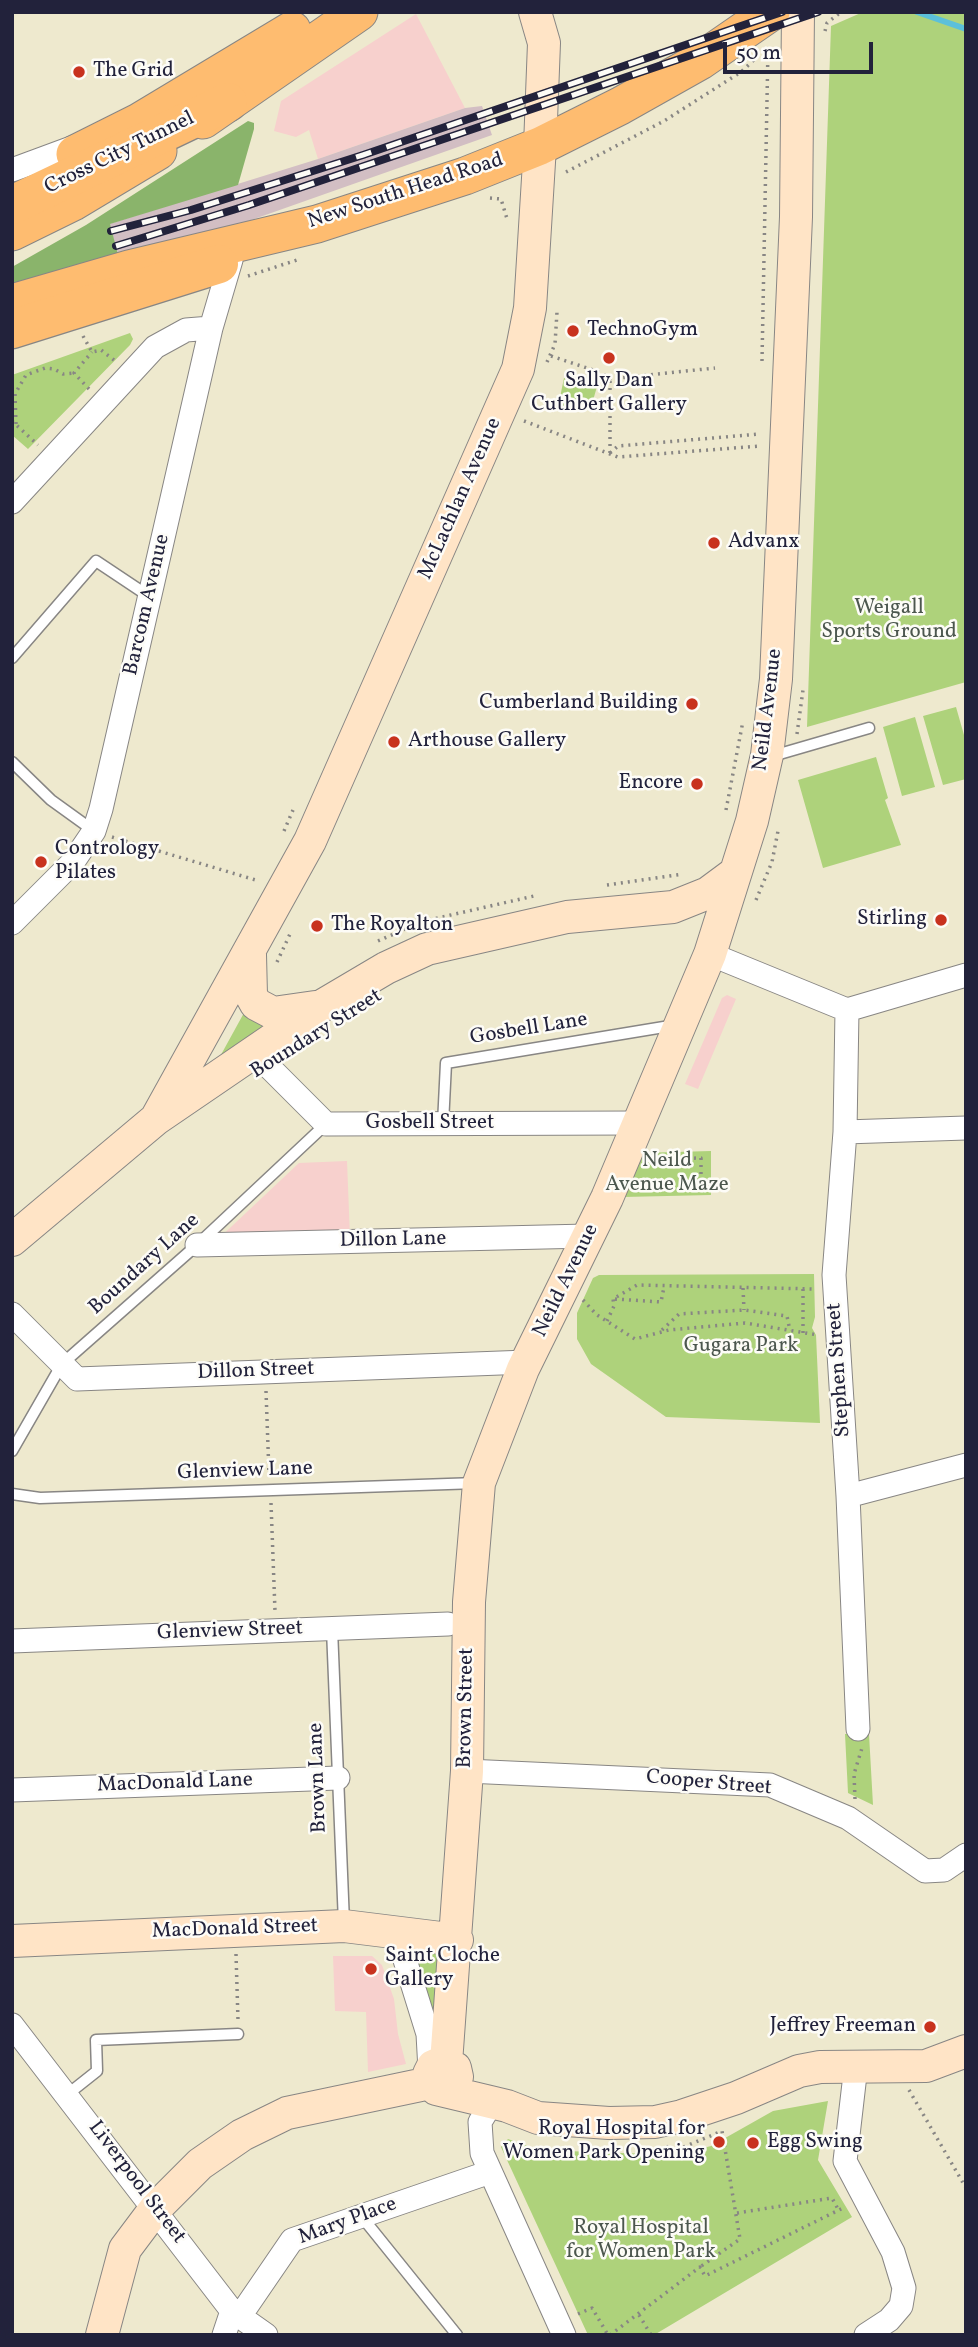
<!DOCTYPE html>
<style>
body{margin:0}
#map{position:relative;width:978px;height:2347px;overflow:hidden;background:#eee9ce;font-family:Vollkorn,serif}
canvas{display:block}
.frame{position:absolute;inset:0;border:14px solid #22223b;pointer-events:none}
.scale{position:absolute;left:723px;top:42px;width:150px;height:32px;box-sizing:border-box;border:4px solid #22223b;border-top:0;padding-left:9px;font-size:21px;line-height:24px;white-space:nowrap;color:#22223b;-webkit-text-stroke:5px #fdfcf7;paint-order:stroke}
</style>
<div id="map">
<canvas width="978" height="2347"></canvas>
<div class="frame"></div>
<div class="scale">50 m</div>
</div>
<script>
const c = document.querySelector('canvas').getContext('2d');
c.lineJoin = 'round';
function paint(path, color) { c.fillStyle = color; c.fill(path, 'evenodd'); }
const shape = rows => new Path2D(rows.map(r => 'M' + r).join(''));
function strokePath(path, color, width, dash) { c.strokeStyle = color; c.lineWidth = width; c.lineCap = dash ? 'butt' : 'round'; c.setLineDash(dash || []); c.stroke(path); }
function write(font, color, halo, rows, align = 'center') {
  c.font = font + ' Vollkorn,serif'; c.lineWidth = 5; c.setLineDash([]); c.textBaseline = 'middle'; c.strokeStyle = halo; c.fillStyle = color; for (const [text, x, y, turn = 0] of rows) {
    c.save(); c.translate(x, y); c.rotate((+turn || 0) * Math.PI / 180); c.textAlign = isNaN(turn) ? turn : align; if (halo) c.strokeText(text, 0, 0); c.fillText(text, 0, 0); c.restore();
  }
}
paint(shape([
 [416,14,465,108,318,159,309,130,296,137,274,131,281,101],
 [727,995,736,999,698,1089,685,1084,722,998],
 [347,1161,350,1237,215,1242,299,1163],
 [333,1956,372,1956,382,1965,394,1999,398,2034,406,2064,368,2072,366,2012,335,2011]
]), '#f7d0cd');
paint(shape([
 [482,106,492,135,189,242,120,260,109,224,318,159,465,108]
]), '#d2bec3');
paint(shape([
 [863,12,966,12,966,682,807,727,831,26],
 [130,333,133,339,130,345,28,449,12,435,12,375],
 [600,376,592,404,558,407,564,378],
 [956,707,966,742,966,779,943,785,923,716],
 [915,717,935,787,902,796,883,727],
 [876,757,888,798,885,800,901,845,823,868,798,780],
 [245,1011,268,1029,217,1062],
 [711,1151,711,1195,623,1197,639,1153],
 [814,1274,815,1317,812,1328,816,1335,820,1423,666,1417,591,1364,577,1339,577,1313,593,1278,599,1275],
 [845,1734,869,1734,873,1805,848,1793],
 [418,1947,445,1955,440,2016,431,2015,416,1956],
 [828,2101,818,2160,852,2217,654,2335,588,2335,501,2147,508,2139,539,2150,676,2155,711,2146,773,2111]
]), '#aed27b');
paint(shape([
 [248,121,254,123,254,129,238,185,110,224,120,262,12,291,12,267,86,225]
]), '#8ab46b');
strokePath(shape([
 [917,12,966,29]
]), '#5cc0da', 6);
const lane = shape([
 [12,658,96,561,150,597],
 [769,757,869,728],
 [12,762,51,800,94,831],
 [443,1124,446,1063,676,1025],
 [12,1451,62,1364,197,1245,326,1124],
 [12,1494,40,1498,477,1483],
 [332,1629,344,1923],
 [68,2094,97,2071,96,2040,238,2034],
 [362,2217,457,2335]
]);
const street = shape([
 [12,170,85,143],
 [12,502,155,347,186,330,211,328],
 [12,923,73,862,94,831,101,809,211,328,231,260],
 [710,954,847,1010,966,975],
 [847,1010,845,1132,834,1275,848,1496,858,1729],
 [254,1052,326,1124,636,1123],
 [845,1132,966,1128],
 [197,1245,588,1236],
 [12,1314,77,1379,527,1362],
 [848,1496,966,1465],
 [12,1641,448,1624],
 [467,1771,770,1785,848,1818,925,1871,944,1870,966,1855],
 [12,1790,338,1778],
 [396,1931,428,2034,430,2070],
 [12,2025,232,2311,266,2335],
 [856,2066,845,2161,893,2252,904,2288,901,2306,889,2320,866,2335],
 [491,2104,480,2122,482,2153,564,2335],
 [240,2316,292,2240,490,2172],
 [224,2335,232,2311]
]);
const secondary = shape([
 [250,955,251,995,256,1004,273,1013,315,1007],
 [156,1119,310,841,518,369,530,308,540,146,544,43,535,12],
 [12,1240,156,1119,320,1007,386,968,427,949,567,917,673,907,708,893,735,873],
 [12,1941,344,1926,457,1940],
 [446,2063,467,1771,469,1602,479,1483,523,1369,607,1198,710,954,752,821,767,755,776,679,796,217,798,12],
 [445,2091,452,2088,457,2077,455,2068,442,2062,433,2066,429,2074,430,2083,436,2089,507,2106,538,2118,609,2123,655,2122,682,2116,736,2098,799,2071,820,2067,926,2066,966,2051],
 [102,2335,125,2249,155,2209,200,2164,242,2135,287,2113,430,2083]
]);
const primary = shape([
 [203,120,359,12],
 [75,154,139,122,292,30],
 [12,232,73,202,158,151],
 [12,303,129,269,317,224,465,176,540,146,620,106,700,61,771,12]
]);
const highway = shape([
 [12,205,228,102],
 [12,329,219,264]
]);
strokePath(lane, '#888684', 13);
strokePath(street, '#888684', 25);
strokePath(secondary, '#888684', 34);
strokePath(primary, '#888684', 39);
strokePath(highway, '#888684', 41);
strokePath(shape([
 [825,31,827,23,841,12],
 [566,172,664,121,741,72,756,58],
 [490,198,501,199,508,222],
 [248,276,297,260],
 [83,336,92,352,101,350,114,360],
 [551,356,602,373,610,379,715,368],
 [762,361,768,48],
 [547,362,555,344,557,312],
 [89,389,74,373,92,352],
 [12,421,38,445],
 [524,421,618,457,760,446],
 [16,424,15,394,26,375,45,368,54,369,63,374,74,373],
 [610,453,618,446,760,434],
 [610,453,610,379],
 [797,734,803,690],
 [726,810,743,721],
 [284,831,293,810],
 [112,837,259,881],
 [607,885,683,874],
 [756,900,772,862,778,831],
 [429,920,534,896],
 [378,941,412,926],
 [277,962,290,934],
 [652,1159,701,1158,701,1184],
 [743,1288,744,1310],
 [803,1289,803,1334],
 [615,1299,661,1302,664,1287],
 [583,1300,597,1315,635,1339,669,1330,745,1323,818,1335],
 [607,1321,614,1306,613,1299,637,1285,815,1289],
 [662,1330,679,1314,744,1310,787,1316,790,1331],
 [266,1391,269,1474],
 [271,1503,275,1611],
 [855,1799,854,1774,862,1748],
 [236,1954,238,2020],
 [909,2090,966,2188],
 [666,2146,672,2152,722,2131,740,2239,700,2267],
 [737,2213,832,2198,839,2211],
 [578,2314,592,2308,608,2335],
 [639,2315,651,2335],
 [610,2335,700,2267,705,2276,845,2207]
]), '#888684', 3.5, [2, 5]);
strokePath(lane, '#fff', 10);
strokePath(street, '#fff', 23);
strokePath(secondary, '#ffe4c6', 32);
strokePath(primary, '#febc70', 37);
strokePath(highway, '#febc70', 38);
const rail = shape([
 [111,231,191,210,363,155,782,12],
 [116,246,249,205,818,12]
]);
strokePath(rail, '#22223b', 8);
strokePath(rail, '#fdfcf7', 5, [16]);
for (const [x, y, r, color] of [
 [79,72,7,"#c8321e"],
 [573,331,7,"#c8321e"],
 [609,358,7,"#c8321e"],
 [714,543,7,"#c8321e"],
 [692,704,7,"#c8321e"],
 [394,742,7,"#c8321e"],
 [697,784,7,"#c8321e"],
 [41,862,7,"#c8321e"],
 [941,920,7,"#c8321e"],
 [317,926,7,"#c8321e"],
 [371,1969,7,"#c8321e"],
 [930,2027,7,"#c8321e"],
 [719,2142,7,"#c8321e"],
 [753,2143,7,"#c8321e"]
]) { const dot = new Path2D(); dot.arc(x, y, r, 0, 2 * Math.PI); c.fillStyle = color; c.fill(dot); strokePath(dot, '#fdfcf7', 2.5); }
write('21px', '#22223b', '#fdfcf7', [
 ["The Grid",93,72],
 ["TechnoGym",587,331],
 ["Sally Dan",609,382,"center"],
 ["Cuthbert Gallery",609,406,"center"],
 ["Advanx",728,543],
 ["Cumberland Building",678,704,"right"],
 ["Arthouse Gallery",408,742],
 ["Encore",683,784,"right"],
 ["Contrology",55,850],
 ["Pilates",55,874],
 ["Stirling",927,920,"right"],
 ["The Royalton",331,926],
 ["Saint Cloche",385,1957],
 ["Gallery",385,1981],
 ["Jeffrey Freeman",916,2027,"right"],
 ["Royal Hospital for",705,2130,"right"],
 ["Women Park Opening",705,2154,"right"],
 ["Egg Swing",767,2143]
], 'left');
write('21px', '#22223b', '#fdfcf7', [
 ["Cross City Tunnel",120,154,-26],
 ["New South Head Road",406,192,-18],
 ["McLachlan Avenue",461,499,-66],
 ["Barcom Avenue",148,605,-77],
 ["Neild Avenue",769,710,-83],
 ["Gosbell Lane",529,1030,-9],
 ["Boundary Street",317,1035,-32],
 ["Gosbell Street",430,1124],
 ["Dillon Lane",393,1241,-1],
 ["Boundary Lane",145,1265,-42],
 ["Neild Avenue",567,1281,-64],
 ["Stephen Street",840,1370,-94],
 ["Dillon Street",256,1372,-2],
 ["Glenview Lane",245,1472,-2],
 ["Glenview Street",230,1632,-2],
 ["Brown Street",467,1708,-89],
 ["Brown Lane",319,1778,-92],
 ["MacDonald Lane",175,1784,-2],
 ["Cooper Street",709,1784,5],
 ["MacDonald Street",235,1930,-2],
 ["Liverpool Street",136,2183,53],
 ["Mary Place",348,2222,-20]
]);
write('21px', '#4c574e', '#fdfcf7', [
 ["Weigall",889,609],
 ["Sports Ground",889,633],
 ["Neild",667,1162],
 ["Avenue Maze",667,1186],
 ["Gugara Park",741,1347],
 ["Royal Hospital",641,2229],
 ["for Women Park",641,2253]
]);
</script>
